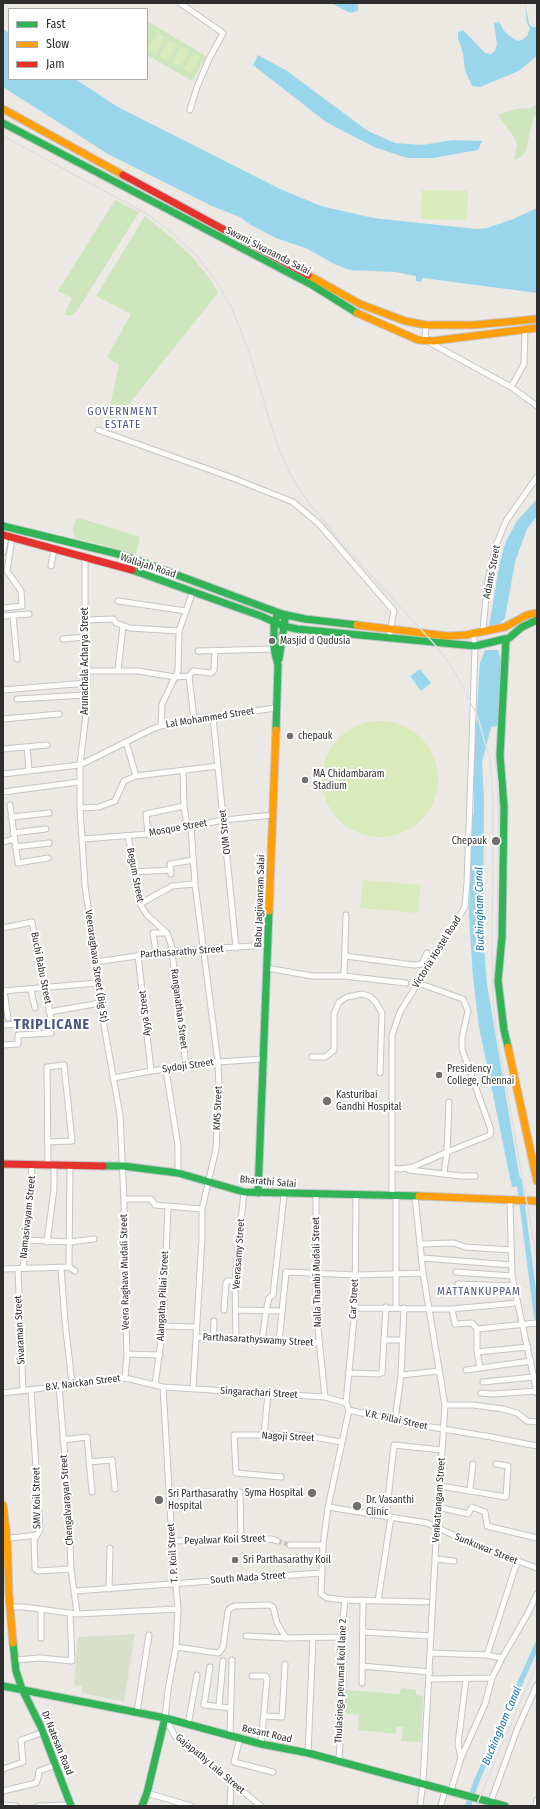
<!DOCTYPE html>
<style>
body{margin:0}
#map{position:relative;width:540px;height:1809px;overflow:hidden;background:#ece8e4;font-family:"Fira Sans Condensed",sans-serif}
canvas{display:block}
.frame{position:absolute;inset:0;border:4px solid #2e2e2e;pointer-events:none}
.legend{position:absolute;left:8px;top:8px;width:140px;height:72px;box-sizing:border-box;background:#fff;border:1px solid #ababab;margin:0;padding:5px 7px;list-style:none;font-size:12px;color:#2e2e2e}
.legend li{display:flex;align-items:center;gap:8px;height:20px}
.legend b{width:20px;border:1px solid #ababab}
</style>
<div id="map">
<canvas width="540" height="1809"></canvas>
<div class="frame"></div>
<ul class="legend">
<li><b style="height:5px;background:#30b455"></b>Fast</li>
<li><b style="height:5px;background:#ff9f0a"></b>Slow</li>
<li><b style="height:5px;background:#e5322d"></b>Jam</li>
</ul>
</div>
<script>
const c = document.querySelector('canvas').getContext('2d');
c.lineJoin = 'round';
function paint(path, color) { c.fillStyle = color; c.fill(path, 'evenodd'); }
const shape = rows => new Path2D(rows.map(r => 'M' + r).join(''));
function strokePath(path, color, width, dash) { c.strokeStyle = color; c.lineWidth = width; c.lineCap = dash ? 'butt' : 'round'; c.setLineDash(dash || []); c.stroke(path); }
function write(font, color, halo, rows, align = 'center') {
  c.font = font + ' "Fira Sans Condensed",sans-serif'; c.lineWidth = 4; c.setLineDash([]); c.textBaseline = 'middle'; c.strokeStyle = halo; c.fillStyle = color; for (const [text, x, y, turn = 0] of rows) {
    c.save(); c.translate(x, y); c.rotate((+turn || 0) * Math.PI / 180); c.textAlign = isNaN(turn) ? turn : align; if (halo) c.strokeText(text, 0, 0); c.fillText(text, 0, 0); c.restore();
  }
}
paint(shape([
 [147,21,206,56,192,81,147,55],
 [537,104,537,113,533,119,525,153,520,158,514,160,517,145,514,137,498,115,513,110,523,108,529,109],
 [115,200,139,212,77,311,71,316,64,315,72,298,58,291],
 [145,216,173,239,194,259,210,279,218,293,109,429,105,428,119,365,107,357,131,314,96,296],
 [79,518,140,537,136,554,75,538,73,528,76,519],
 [401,1688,416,1690,416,1695,423,1696,421,1742,401,1741,403,1727,396,1727,396,1734,358,1730,359,1715,343,1713,345,1690,400,1694]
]), '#cee6be');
paint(shape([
 [135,1634,124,1702,82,1693,82,1686,74,1685,78,1637]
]), '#d8e0cc');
paint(shape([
 [158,33,165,38,156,54,148,49],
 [169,40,177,45,168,61,160,56],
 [181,47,189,51,180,67,172,63],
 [193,53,200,57,191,73,183,69],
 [422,190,468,191,467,220,421,219],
 '322 779a58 58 0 1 1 116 0a58 58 0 1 1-116 0Z',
 [363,880,421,885,418,913,360,908]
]), '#d9eabb');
paint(shape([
 [331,3,355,3,358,5,358,11,350,13],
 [525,3,529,24,532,27,537,27,537,56,520,70,509,75,480,87,472,86,465,70,463,53,458,38,458,32,463,30,485,53,491,54,495,51,497,44,494,23,499,22,505,32,511,37,518,41,522,40,527,36,530,29,527,23],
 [3,29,9,33,9,79,75,79,118,107,280,189,321,206,373,218,476,229,487,228,513,219,537,208,537,293,423,278,421,282,416,281,416,276,395,272,350,270,334,264,308,249,276,238,251,225,240,217,212,206,108,154,3,87],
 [258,55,287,71,368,131,395,143,422,145,453,140,482,141,478,150,433,158,407,158,374,147,326,122,253,65],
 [537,499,537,516,527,529,515,562,505,618,500,623,498,650,501,660,498,726,491,727,482,763,484,799,483,934,487,984,521,1186,512,1187,479,1027,473,978,469,916,471,821,474,813,474,757,480,663,485,650,500,561,506,541,517,521],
 [420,669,431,683,421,691,410,676]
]), '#99d6ec');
paint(shape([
 [503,623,500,650,484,650,487,626]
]), '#ece8e4');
strokePath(shape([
 [519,1180,537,1319],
 [468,1806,477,1780,537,1645]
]), '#99d6ec', 5.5);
strokePath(shape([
 [277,1541,290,1545]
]), '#c6c3c0', 5, [5, 2.5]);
const street = shape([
 [180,3,223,33,209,59,197,87,190,110],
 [426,325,425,340,511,387,537,406],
 [511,387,524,364,525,329],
 [98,430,230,477,293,502,319,524,394,611,389,638],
 [3,552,6,536],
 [85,556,85,620,87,671,86,714,80,765,80,808,85,886,93,939,100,1003,120,1115,124,1201,125,1302,127,1354,125,1378],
 [51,566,54,549],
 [118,601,186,611],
 [3,608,22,606,21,591,7,571,12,538],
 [3,616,29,614],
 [13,616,17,659],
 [85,620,113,619,116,623,130,628,179,631],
 [483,630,487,586,496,545,506,521,537,477],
 [63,639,86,637],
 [198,651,274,649],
 [118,670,123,626],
 [87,671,138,671,175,677,189,676,193,671,211,673,214,670,215,650],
 [189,676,194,719],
 [3,690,87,683],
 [17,699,85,695],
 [213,717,236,948],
 [3,719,59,714],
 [161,726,162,704,178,671,179,631,193,591],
 [126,742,136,776],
 [27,747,29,771],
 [3,749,47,745],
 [183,770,184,806,187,827],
 [3,774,80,765,150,730,161,726,194,719,276,708],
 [3,792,79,782],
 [10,805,18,863,48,858],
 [80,808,99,807,115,801,124,781,136,776,218,766],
 [11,817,49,813],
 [191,827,195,884,218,1062,219,1088,216,1149,202,1209,202,1238,193,1389],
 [13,833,46,829],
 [148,834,146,814,184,806],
 [128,836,140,904,147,915,167,933,171,944,186,1066],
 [83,839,148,834,224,820,273,815],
 [3,842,14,839],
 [15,847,49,843],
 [133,872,171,870],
 [171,874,170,864,193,860],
 [140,904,172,886,195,884],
 [3,928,32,922,51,1019],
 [156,953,153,933,167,933],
 [138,955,151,1071],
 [345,956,414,965,422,964,427,953],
 [95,962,172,951,268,945],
 [267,968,312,976,344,976,346,915],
 [344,976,406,983],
 [31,990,35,1008],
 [3,991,97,983],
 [4,991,8,1018],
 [49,1012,100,1003],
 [3,1025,19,1024],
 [3,1045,18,1044,18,1035,51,1033],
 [312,1057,325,1057,334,1050,334,1014,339,1002,347,997,362,994,369,996,375,1001,382,1013,380,1073],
 [166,1070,178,1146,178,1173],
 [113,1078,151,1071,218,1062,263,1059],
 [48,1166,47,1067,64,1065,72,1141,49,1142],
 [392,1168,400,1169,413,1167,447,1152,490,1135,491,1130,462,1049,462,1038,468,1011,463,999,418,983],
 [409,1170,461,1176,475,1176],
 [444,1173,447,1152,449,1102],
 [316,1195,316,1310,325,1397],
 [392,1195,392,1035,400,1012,465,907,467,883,472,743,475,646,473,633],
 [415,1196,423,1273,445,1405,435,1559,423,1783,420,1806],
 [124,1199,151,1199,155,1205,202,1209],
 [510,1201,512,1276,537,1393],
 [26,1240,70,1242,94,1239],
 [47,1242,54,1189,54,1166],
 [420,1244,454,1243,465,1247,511,1250],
 [422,1258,512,1265],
 [69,1267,70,1165],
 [23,1268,29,1213,32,1166],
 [61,1268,65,1322,72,1383],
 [3,1269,69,1267,75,1271],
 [18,1269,23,1391],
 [456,1272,512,1276],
 [458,1284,514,1286],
 [396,1307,396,1195],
 [355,1308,452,1309,517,1303],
 [452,1309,455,1324,472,1323,477,1329,537,1323],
 [224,1310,226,1283,227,1281,235,1281],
 [236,1310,282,1311],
 [163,1326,196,1327],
 [477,1329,477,1352,480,1368],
 [197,1337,319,1343],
 [213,1338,214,1321],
 [236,1339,235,1281,244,1192],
 [384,1340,403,1340],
 [262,1341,266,1311,269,1298,273,1295,284,1195],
 [279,1342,286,1272,356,1275,423,1273],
 [477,1352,528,1347],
 [127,1354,160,1355],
 [466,1370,531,1361],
 [348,1373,379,1374,382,1373,386,1307],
 [401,1375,439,1371],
 [483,1382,534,1377],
 [155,1385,163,1326,168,1207],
 [59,1386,68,1494,71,1569,77,1614],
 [163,1387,172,1541,178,1609,176,1647,168,1690,165,1718,175,1736,261,1806],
 [31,1390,40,1530,34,1540,35,1569,38,1571,71,1569],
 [3,1393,125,1378,163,1387,325,1397,346,1403,349,1410],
 [481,1393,493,1394,537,1391],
 [346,1403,355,1308,356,1195],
 [445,1405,473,1405,503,1409,517,1413,527,1421,537,1422],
 [349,1410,328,1507,323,1545,321,1594,327,1598,345,1600,427,1602],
 [349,1410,395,1421,491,1437,537,1446],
 [395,1421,401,1375,404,1308],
 [264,1435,268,1393],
 [63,1440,87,1437,92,1492],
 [89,1462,112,1460,115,1489],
 [281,1477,236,1473,234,1435,303,1435,341,1442],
 [440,1486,506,1497,508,1466,496,1464],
 [470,1490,473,1464],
 [240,1492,241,1539],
 [328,1507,427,1523,475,1545,537,1568],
 [438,1507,468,1514,472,1507,485,1512,487,1526,537,1538],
 [386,1517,394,1445,442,1450],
 [3,1539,37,1535],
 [172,1541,272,1539,277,1541],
 [290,1545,323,1545],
 [435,1559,454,1561],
 [109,1589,110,1548],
 [75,1591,321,1573],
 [378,1601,391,1517],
 [11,1607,24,1607,77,1614,178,1609],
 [41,1609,41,1638],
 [362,1632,431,1636],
 [246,1636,286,1638,342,1637],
 [176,1647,218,1653,220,1652,223,1647,228,1611,229,1609,235,1606,270,1605,273,1607,277,1623,286,1638],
 [431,1653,487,1655,502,1658],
 [487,1655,517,1562],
 [14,1660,40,1658,72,1661,70,1613],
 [362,1666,430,1672],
 [210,1667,204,1705,231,1708],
 [252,1676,266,1676,267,1679,261,1744],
 [429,1679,492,1678],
 [362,1683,363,1600],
 [219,1706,223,1661],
 [137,1712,149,1635],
 [265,1716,282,1717,285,1664],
 [188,1725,197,1675],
 [230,1736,232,1660],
 [240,1738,234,1762,273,1772],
 [308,1753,313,1638],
 [461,1758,458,1744,466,1679],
 [339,1761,343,1685,343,1619,345,1600],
 [3,1769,23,1762,21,1740,44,1732],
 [451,1790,461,1758,485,1704,492,1678,502,1658,527,1615,537,1594],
 [3,1791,36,1783,38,1779,39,1771,56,1765],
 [147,1793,191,1806],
 [491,1801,518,1727,537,1685],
 [3,1805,16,1806],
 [38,1806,71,1805],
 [230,1806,231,1783],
 [441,1806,445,1789],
 [536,1806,537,1800]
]);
const fast = shape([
 [3,123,312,285,357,313],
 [3,526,126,556,282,614,305,619,357,625],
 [132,570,261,616,283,626,297,629,475,646,509,638,522,627,537,620],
 [506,639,500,755,504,807,502,937,498,981,504,1030,508,1047],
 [279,659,285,620,282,614],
 [276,730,278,665,274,649,274,623,277,616,282,614],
 [103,1166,123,1166,178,1173,244,1192,419,1196],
 [258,1193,269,911],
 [13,1643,16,1671,22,1689,41,1727,71,1806],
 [3,1686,165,1718,261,1744,308,1753,505,1806],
 [142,1806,147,1793,165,1718]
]);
const slow = shape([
 [3,109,123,175],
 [308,275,360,304,405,321,426,325,474,325,537,319],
 [357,313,418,340,433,341,537,328],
 [357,625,447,636,466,635,505,627,527,615,537,613],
 [269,911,276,730],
 [508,1047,537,1181],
 [419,1196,537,1201],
 [3,1505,7,1538,9,1595,13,1643]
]);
const jam = shape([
 [123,175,308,275],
 [3,535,132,570],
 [3,1164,103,1166]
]);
strokePath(street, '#c5c4c5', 7);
strokePath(fast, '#c5c4c5', 9);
strokePath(slow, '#c5c4c5', 9);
strokePath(jam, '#c5c4c5', 9);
strokePath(street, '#fcfcfb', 5);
strokePath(fast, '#30b455', 7);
strokePath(slow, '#ff9f0a', 7);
strokePath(jam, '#e5322d', 7);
strokePath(shape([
 [3,136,147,214,172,233,197,256,218,284,232,309,249,352,276,441,289,472,303,495,339,540,437,647,455,672,477,715,490,760,493,796,492,987,496,1030,537,1260],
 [495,758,498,785,499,831,497,935],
 [476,1806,537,1663]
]), '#dfdfe1', 1.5);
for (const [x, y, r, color] of [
 [272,641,4,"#706f6e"],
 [290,736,4,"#706f6e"],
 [305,780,4,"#706f6e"],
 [496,841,5,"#706f6e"],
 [439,1075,4,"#706f6e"],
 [327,1101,5,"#706f6e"],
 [312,1493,5,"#706f6e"],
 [159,1500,5,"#706f6e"],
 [357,1506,5,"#706f6e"],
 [235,1560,4,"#706f6e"]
]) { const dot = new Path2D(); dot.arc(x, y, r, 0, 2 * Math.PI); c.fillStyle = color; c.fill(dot); strokePath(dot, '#fff', 1.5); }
write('10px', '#2e2e2e', '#fff', [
 ["Swami Sivananda Salai",268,251,27],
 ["Wallajah Road",148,566,18],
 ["Adams Street",492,572,-79],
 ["Arunachala Acharya Street",85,661,-90],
 ["Lal Mohammed Street",210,718,-9],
 ["Mosque Street",178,828,-10],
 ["OVM Street",225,832,-96],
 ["Begum Street",135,875,79],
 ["Babu Jagjivanram Salai",260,901,-88],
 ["Parthasarathy Street",182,952,-4],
 ["Victoria Hostel Road",437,952,-58],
 ["Veeraraghava Street (Big St)",96,966,82],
 ["Buchi Babu Street",41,968,79],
 ["Ranganathan Street",179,1009,83],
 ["Ayya Street",145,1013,-96],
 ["Sydoji Street",188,1066,-8],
 ["KMS Street",218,1108,-88],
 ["Bharathi Salai",268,1182,5],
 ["Namasivayam Street",28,1217,-84],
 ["Veerasamy Street",239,1254,-86],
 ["Veera Raghava Mudali Street",125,1272,-91],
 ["Nalla Thambi Mudali Street",317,1272,-91],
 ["Alangatha Pillai Street",163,1296,-87],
 ["Car Street",354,1299,-87],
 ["Sivaraman Street",20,1330,-93],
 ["Parthasarathyswamy Street",258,1340,3],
 ["B.V. Naickan Street",83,1383,-7],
 ["Singarachari Street",259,1393,3],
 ["V.R. Pillai Street",396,1420,12],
 ["Nagoji Street",288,1437,3],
 ["SMV Koil Street",37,1498,-91],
 ["Chengalvarayan Street",67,1500,-94],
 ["Venkatrangam Street",439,1500,-86],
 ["Peyalwar Koil Street",225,1540,-2],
 ["Sunkuwar Street",486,1549,22],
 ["T. P. Koil Street",173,1553,-94],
 ["South Mada Street",248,1578,-4],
 ["Thulasinga perumal koil lane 2",341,1681,-88],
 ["Besant Road",267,1734,13],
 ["Dr Natesan Road",57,1743,68],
 ["Gajapathy Lala Street",210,1764,40]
]);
write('10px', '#2e2e2e', '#fff', [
 ["Masjid d Qudusia",280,641],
 ["chepauk",298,736],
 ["MA Chidambaram",313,774],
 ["Stadium",313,786],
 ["Chepauk",487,841,"right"],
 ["Presidency",447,1069],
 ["College, Chennai",447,1081],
 ["Kasturibai",336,1095],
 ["Gandhi Hospital",336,1107],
 ["Syma Hospital",303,1493,"right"],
 ["Sri Parthasarathy",168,1494],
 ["Hospital",168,1506],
 ["Dr. Vasanthi",366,1500],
 ["Clinic",366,1512],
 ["Sri Parthasarathy Koil",243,1560]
], 'left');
c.letterSpacing = '1px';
write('11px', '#4d5680', '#fff', [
 ["GOVERNMENT",123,412],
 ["ESTATE",123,425],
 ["MATTANKUPPAM",479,1292]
]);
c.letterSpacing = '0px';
write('italic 11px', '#0d6fa3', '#fff', [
 ["Buckingham Canal",480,909,-91],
 ["Buckingham Canal",502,1726,-67]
]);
c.letterSpacing = '1px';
write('bold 14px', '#4d5680', '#fff', [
 ["TRIPLICANE",52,1025]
]);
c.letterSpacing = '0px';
</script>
